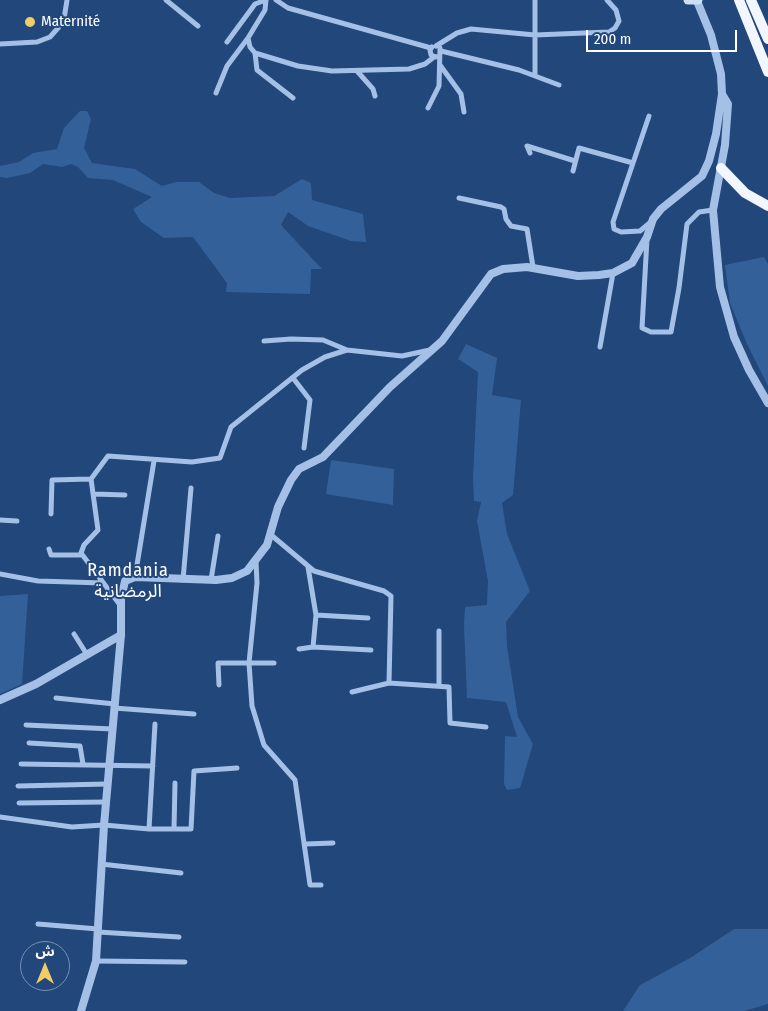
<!DOCTYPE html>
<meta charset="utf-8">
<style>
body{margin:0}
#map{position:relative;width:768px;height:1011px;overflow:hidden;background:#21477b;font-family:"Fira Sans Condensed","Noto Sans Arabic",sans-serif}
canvas{display:block}
.north{position:absolute;left:20px;top:941px;width:50px;height:50px;box-sizing:border-box;background:#21477b;border:1px solid #7a91b0;border-radius:50%;rotate:0deg;font-size:14px;font-weight:700;line-height:20px;text-align:center;color:#fff}
.north::after{content:'';display:block;margin:auto;width:18px;height:22px;background:#f2cc66;clip-path:polygon(50% 0,100% 100%,50% 72%,0 100%)}
.scale{position:absolute;left:586px;top:30px;width:151px;height:22px;box-sizing:border-box;border:2px solid #fff;border-top:0;padding-left:6px;font-size:15px;line-height:18px;white-space:nowrap;color:#fff;-webkit-text-stroke:4px #21477b;paint-order:stroke}
</style>
<div id="map">
<canvas width="768" height="1011"></canvas>
<div class="north">ش</div>
<div class="scale">200 m</div>
</div>
<script>
const c = document.querySelector('canvas').getContext('2d');
c.lineJoin = 'round';
function paint(path, color) { c.fillStyle = color; c.fill(path, 'evenodd'); }
const shape = rows => new Path2D(rows.map(r => 'M' + r).join(''));
function strokePath(path, color, width, dash) { c.strokeStyle = color; c.lineWidth = width; c.lineCap = dash ? 'butt' : 'round'; c.setLineDash(dash || []); c.stroke(path); }
function write(font, color, halo, rows, align = 'center') {
  c.font = font + ' "Fira Sans Condensed","Noto Sans Arabic",sans-serif'; c.lineWidth = 4; c.setLineDash([]); c.textBaseline = 'middle'; c.strokeStyle = halo; c.fillStyle = color; for (const [text, x, y, turn = 0] of rows) {
    c.save(); c.translate(x, y); c.rotate((+turn || 0) * Math.PI / 180); c.textAlign = isNaN(turn) ? turn : align; if (halo) c.strokeText(text, 0, 0); c.fillText(text, 0, 0); c.restore();
  }
}
paint(shape([
 [80,111,87,111,91,119,84,148,92,163,135,169,162,186,176,182,199,182,214,193,230,198,274,196,302,179,311,183,312,200,363,214,366,242,351,241,308,226,288,212,281,225,322,269,311,269,310,294,226,292,227,283,193,237,164,238,141,222,133,209,152,197,113,180,88,178,78,167,71,164,62,167,43,164,30,173,7,178,0,177,0,166,19,162,33,153,57,149,64,128],
 [764,257,768,264,768,386,747,344,730,303,725,265],
 [466,344,497,358,492,395,521,400,513,495,502,503,507,534,530,591,506,622,507,646,518,717,533,744,520,788,507,790,504,784,505,736,517,737,506,702,467,698,464,626,465,607,487,605,488,581,477,521,481,502,474,501,473,478,478,372,458,359],
 [331,460,394,469,393,505,326,494],
 [28,594,22,684,0,694,0,596],
 [734,929,768,929,768,1004,744,1011,623,1011,640,985,690,958]
]), '#346099');
strokePath(shape([
 [166,0,198,26],
 [266,0,265,10,248,38,250,47,255,53,298,66,332,71,409,69,425,64,434,57],
 [276,0,288,8,431,48],
 [535,0,535,75],
 [227,42,255,4,266,0],
 [0,44,37,42,50,37,58,28,64,19,67,0],
 [436,46,457,33,471,29,535,35,609,32,615,28,619,21,616,10,607,0],
 [432,47,430,50,431,55,436,57,439,56],
 [441,51,519,70,559,85],
 [255,53,257,70,293,98],
 [440,65,461,94,464,112],
 [357,71,373,89,375,96],
 [216,93,227,66,248,38],
 [428,108,439,86,440,48],
 [649,116,613,222,614,229,621,232,640,231,652,221],
 [530,153,527,146,575,161],
 [573,171,579,148,633,163],
 [459,198,501,207,504,209,506,219,511,226,527,229,533,267],
 [647,239,642,328,651,332,671,332,679,288,687,224,699,212,713,210],
 [264,341,291,339,323,340,347,350],
 [600,347,613,273],
 [293,378,310,400,304,448],
 [94,494,125,495],
 [51,514,52,480,91,479],
 [0,520,17,521],
 [270,534,314,571,384,591,391,596,389,683,449,687,450,723,486,727],
 [49,549,51,555,82,555],
 [256,561,257,583,249,663,252,706,264,745,295,780,310,885,321,885],
 [308,567,316,615,313,647,371,650],
 [0,574,38,581,103,583],
 [135,577,154,461],
 [183,580,191,488],
 [211,580,218,536],
 [120,605,81,553,84,545,98,530,91,479,108,456,192,462,220,458,231,427,302,370,325,357,347,350,402,356,430,350],
 [316,615,368,618],
 [439,631,439,686],
 [74,634,86,653],
 [299,649,313,647],
 [219,685,218,663,274,663],
 [352,692,389,683],
 [56,698,115,704],
 [114,708,194,714],
 [26,725,112,729],
 [29,743,80,746,83,764],
 [21,764,153,766],
 [18,786,107,784],
 [19,803,106,802],
 [0,817,72,827,104,825,149,829,191,829,194,771,237,768],
 [149,829,155,724],
 [174,829,175,783],
 [306,844,333,843],
 [101,864,181,873],
 [38,924,98,929],
 [98,932,179,937],
 [96,961,185,962]
]), '#a4c0e6', 5);
strokePath(shape([
 [697,1,711,35,721,74,722,94,728,104,725,145,713,210,720,287,734,337,749,370,768,403],
 [0,700,36,684,121,635],
 [81,1011,96,961,104,825,121,635,121,599,125,581,135,577,216,580,232,578,247,571,267,545,278,507,291,480,299,469,323,457,390,387,442,341,491,274,503,269,527,267,578,276,599,275,613,273,632,263,647,237,653,219,661,209,702,176,709,161,716,134,722,94]
]), '#a4c0e6', 8);
strokePath(shape([
 [688,0,698,0]
]), '#cedef5', 9);
strokePath(shape([
 [739,0,768,72],
 [751,0,768,39],
 [721,168,745,193,768,206]
]), '#f2f6fe', 10);
for (const [x, y, r, color] of [
 [30,22,6,"#f2cc66"]
]) { const dot = new Path2D(); dot.arc(x, y, r, 0, 2 * Math.PI); c.fillStyle = color; c.fill(dot); strokePath(dot, '#21477b', 2); }
write('15px', '#fff', '#21477b', [
 ["Maternité",41,22]
], 'left');
c.letterSpacing = '1px';
write('18px', '#fff', '#21477b', [
 ["Ramdania",128,571],
 ["الرمضانية",128,592]
]);
c.letterSpacing = '0px';
</script>
